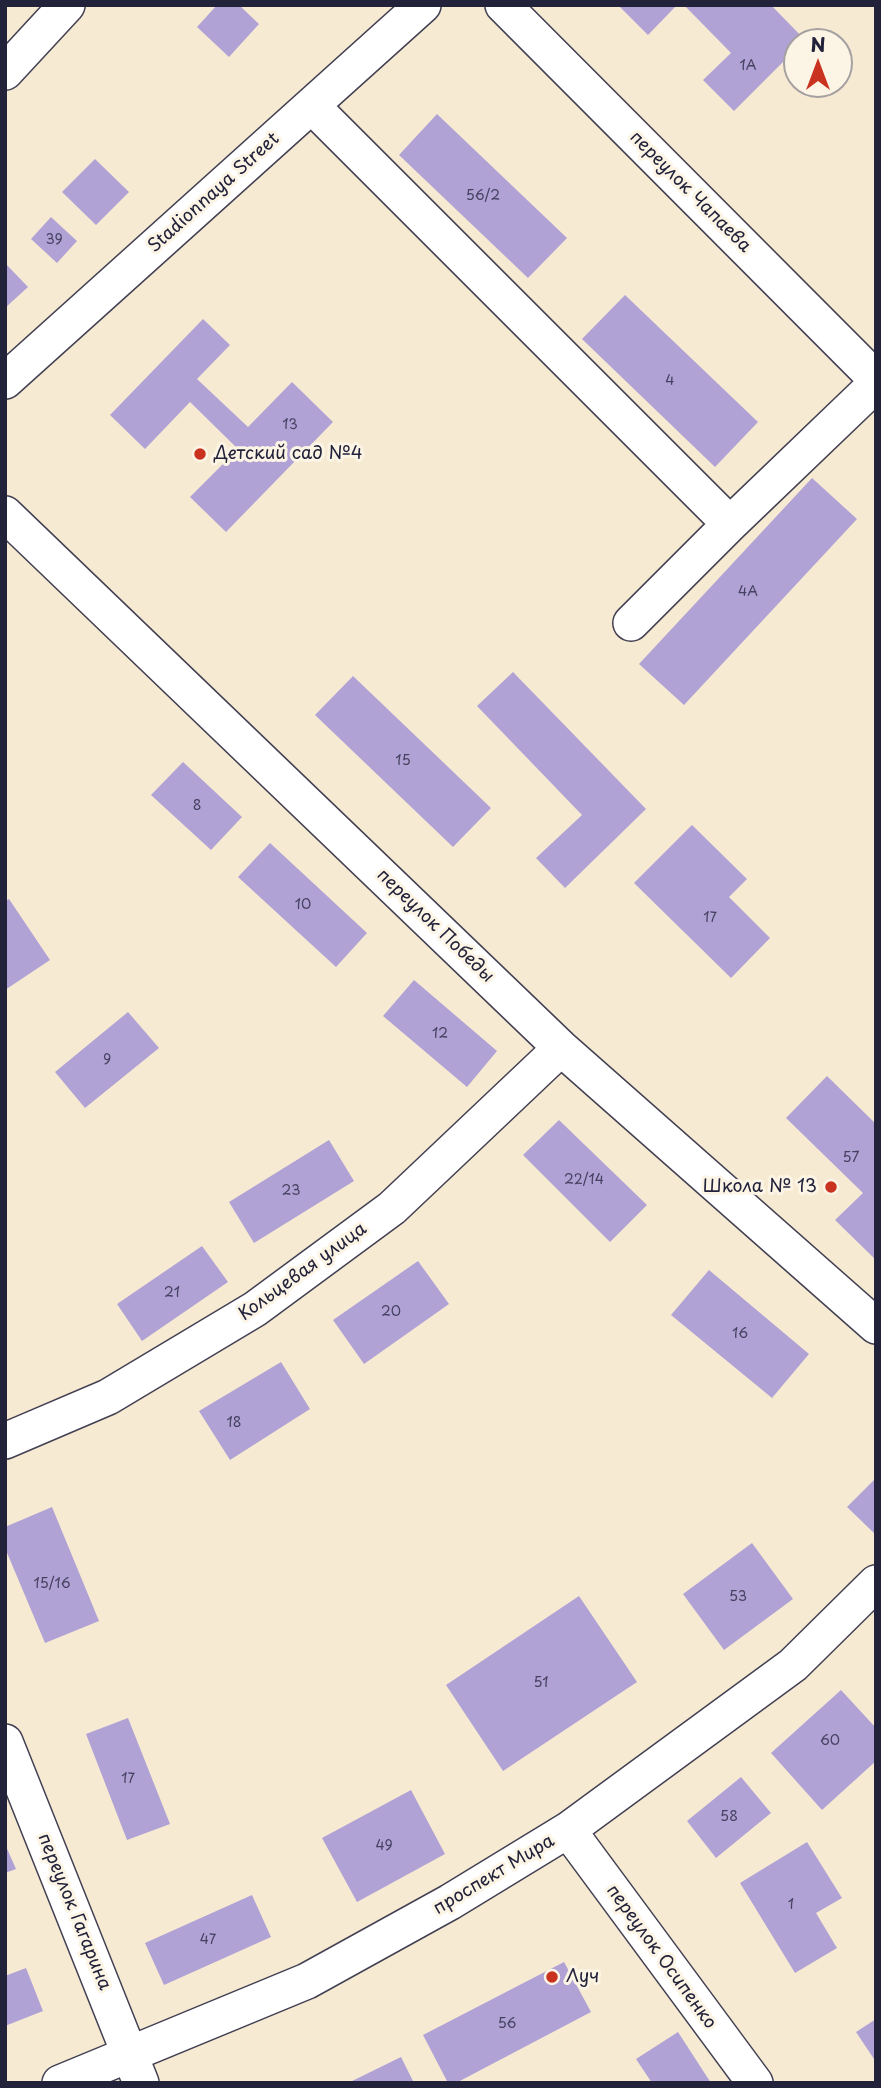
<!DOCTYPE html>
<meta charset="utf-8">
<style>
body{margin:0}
#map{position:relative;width:881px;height:2088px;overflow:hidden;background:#f7ead3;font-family:"Playpen Sans",sans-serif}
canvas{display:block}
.frame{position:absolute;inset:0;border:7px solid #22223b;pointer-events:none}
.north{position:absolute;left:783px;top:28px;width:70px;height:70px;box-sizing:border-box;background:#fcf5e5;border:2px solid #a5a1a1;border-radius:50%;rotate:0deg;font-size:19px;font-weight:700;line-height:28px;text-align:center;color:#22223b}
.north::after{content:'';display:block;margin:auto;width:24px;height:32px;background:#c8321e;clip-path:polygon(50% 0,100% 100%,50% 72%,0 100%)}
</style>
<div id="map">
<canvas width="881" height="2088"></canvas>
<div class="frame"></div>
<div class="north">N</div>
</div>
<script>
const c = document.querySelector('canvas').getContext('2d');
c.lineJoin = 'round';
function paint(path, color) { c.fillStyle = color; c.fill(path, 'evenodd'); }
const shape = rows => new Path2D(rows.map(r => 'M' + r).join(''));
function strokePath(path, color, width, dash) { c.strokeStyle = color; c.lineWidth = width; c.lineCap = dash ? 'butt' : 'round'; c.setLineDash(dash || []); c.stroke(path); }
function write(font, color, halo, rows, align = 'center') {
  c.font = font + ' "Playpen Sans",sans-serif'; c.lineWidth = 6; c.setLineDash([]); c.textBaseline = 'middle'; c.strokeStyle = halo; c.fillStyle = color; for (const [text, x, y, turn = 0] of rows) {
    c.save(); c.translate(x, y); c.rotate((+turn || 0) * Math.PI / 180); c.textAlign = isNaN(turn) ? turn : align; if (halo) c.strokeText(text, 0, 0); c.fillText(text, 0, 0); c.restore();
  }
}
paint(shape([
 [217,5,239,5,259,24,229,57,197,27],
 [618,5,677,5,648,35],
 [684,5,771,5,805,40,803,42,797,42,797,48,734,111,703,80,731,53],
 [437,114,567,238,528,278,399,155],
 [95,159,129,192,96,225,62,192],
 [51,217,77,241,57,263,31,239],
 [5,263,28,287,5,308],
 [625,295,758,422,715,467,582,339],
 [203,319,230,345,197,379,248,427,292,382,333,422,226,532,190,497,238,449,190,402,145,449,110,415],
 [812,478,857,519,684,705,639,664],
 [513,672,646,809,565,888,536,858,582,815,477,706],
 [353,676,491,808,453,847,315,715],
 [183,762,242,817,211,850,151,795],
 [692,825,747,879,729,897,770,938,731,978,634,883],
 [270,843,367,933,336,967,238,877],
 [9,899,50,960,5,990,5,901],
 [414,980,497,1051,467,1087,383,1016],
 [128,1012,159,1048,85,1108,55,1072],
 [827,1076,876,1124,876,1260,835,1220,863,1193,786,1118],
 [559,1120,647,1205,610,1242,523,1155],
 [329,1140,354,1181,254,1243,229,1202],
 [202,1246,228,1282,142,1341,117,1304],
 [418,1261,449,1304,364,1364,333,1320],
 [709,1270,809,1354,772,1398,671,1315],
 [281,1362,310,1409,230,1460,199,1411],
 [876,1478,876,1535,847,1507],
 [52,1507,99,1621,45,1643,5,1548,5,1527],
 [752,1543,793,1599,724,1650,683,1594],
 [579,1596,637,1682,503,1771,446,1685],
 [841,1690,876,1728,876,1761,822,1810,771,1753],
 [128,1718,170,1824,127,1840,86,1734],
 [741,1777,771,1813,716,1858,687,1821],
 [411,1790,445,1854,357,1902,322,1838],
 [807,1842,842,1898,816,1913,837,1948,795,1973,740,1883],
 [5,1844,16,1869,5,1873],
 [252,1895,271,1937,164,1985,145,1943],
 [564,1962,591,2012,456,2083,448,2083,423,2035],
 [26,1968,43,2011,5,2026,5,1976],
 [876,2019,876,2062,856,2032],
 [678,2032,711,2083,652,2083,636,2059],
 [401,2057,414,2083,348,2083]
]), '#b0a2d5');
const minor = shape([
 [503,5,876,379],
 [5,72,67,5],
 [312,106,730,524],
 [5,381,423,5],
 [5,514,561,1048,876,1326],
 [631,623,730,524,876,384],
 [5,1441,108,1397,255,1309,392,1208,561,1048],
 [5,1742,141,2083],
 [568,1830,755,2083],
 [60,2083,307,1981,450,1902,568,1830,793,1665,876,1583]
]);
strokePath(minor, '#424052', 38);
strokePath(minor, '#fff', 35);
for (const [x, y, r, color] of [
 [200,454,7,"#c8321e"],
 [831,1187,7,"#c8321e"],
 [552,1977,7,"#c8321e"]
]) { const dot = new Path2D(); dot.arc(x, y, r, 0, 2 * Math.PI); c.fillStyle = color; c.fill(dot); strokePath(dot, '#fcf5e5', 2.5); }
write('14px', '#464262', null, [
 ["1А",748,66],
 ["56/2",483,196],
 ["39",54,240],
 ["4",670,381],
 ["13",290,425],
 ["4А",748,592],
 ["15",403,761],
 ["8",197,806],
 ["10",303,905],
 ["17",710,918],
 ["12",440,1034],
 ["9",107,1060],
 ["57",851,1158],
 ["22/14",584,1180],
 ["23",291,1191],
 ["21",172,1293],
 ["20",391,1312],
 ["16",740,1334],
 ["18",234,1423],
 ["15/16",52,1584],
 ["53",738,1597],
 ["51",541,1683],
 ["60",830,1741],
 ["17",128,1779],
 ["58",729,1817],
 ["49",384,1846],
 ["1",791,1905],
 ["47",208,1940],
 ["56",507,2024]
]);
write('18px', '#22223b', '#fcf5e5', [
 ["переулок Чапаева",690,192,45],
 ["Stadionnaya Street",214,193,-42],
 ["переулок Победы",435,926,44],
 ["Кольцевая улица",303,1272,-36],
 ["проспект Мира",494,1875,-31],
 ["переулок Гагарина",74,1912,68],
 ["переулок Осипенко",661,1957,54]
]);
write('18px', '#22223b', '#fcf5e5', [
 ["Детский сад №4",214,454],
 ["Школа № 13",817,1187,"right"],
 ["Луч",566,1977]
], 'left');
</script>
